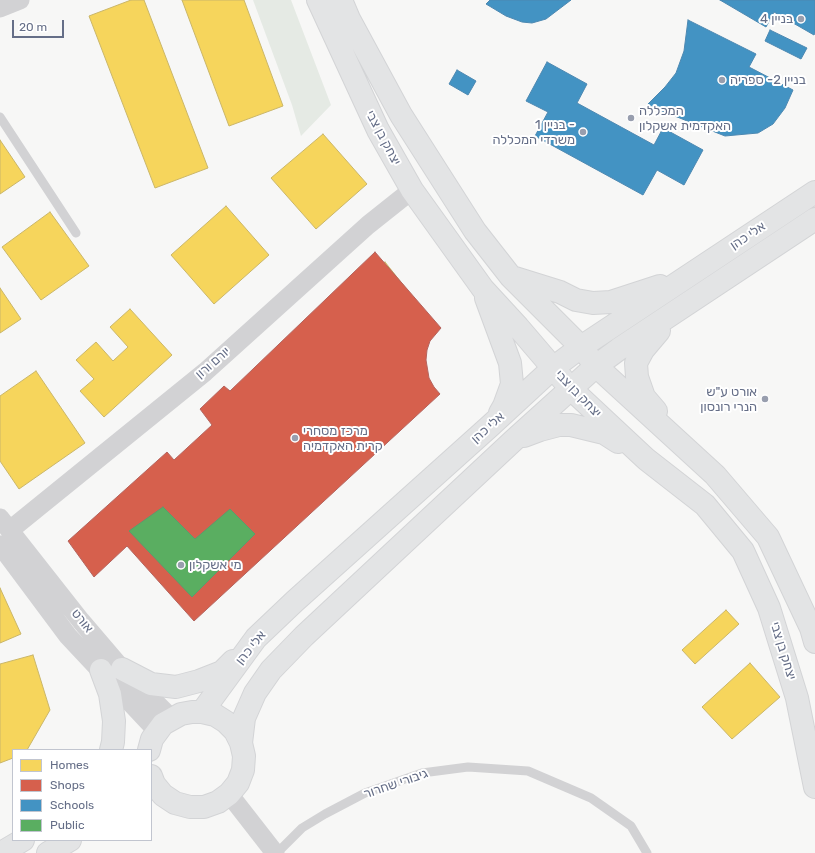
<!DOCTYPE html>
<meta charset="utf-8">
<style>
body{margin:0}
#map{position:relative;width:815px;height:853px;overflow:hidden;background:#f7f7f6;font-family:Rubik,sans-serif}
canvas{display:block}
.legend{position:absolute;left:12px;top:749px;width:140px;height:92px;box-sizing:border-box;background:#fff;border:1px solid #c1c5cf;margin:0;padding:5px 7px;list-style:none;font-size:12px;color:#656e87}
.legend li{display:flex;align-items:center;gap:8px;height:20px}
.legend b{width:20px;border:1px solid #c1c5cf}
.scale{position:absolute;left:12px;top:20px;width:52px;height:18px;box-sizing:border-box;border:2px solid #656e87;border-top:0;padding-left:5px;font-size:12px;line-height:14px;white-space:nowrap;color:#656e87;-webkit-text-stroke:3px #fff;paint-order:stroke}
</style>
<div id="map">
<canvas width="815" height="853"></canvas>
<ul class="legend">
<li><b style="height:11px;background:#f6d55c"></b>Homes</li>
<li><b style="height:11px;background:#d6604d"></b>Shops</li>
<li><b style="height:11px;background:#4393c3"></b>Schools</li>
<li><b style="height:11px;background:#5aae61"></b>Public</li>
</ul>
<div class="scale">20 m</div>
</div>
<script>
const c = document.querySelector('canvas').getContext('2d');
c.lineJoin = 'round';
function paint(path, color) { c.fillStyle = color; c.fill(path, 'evenodd'); }
const shape = rows => new Path2D(rows.map(r => 'M' + r).join(''));
function strokePath(path, color, width, dash) { c.strokeStyle = color; c.lineWidth = width; c.lineCap = dash ? 'butt' : 'round'; c.setLineDash(dash || []); c.stroke(path); }
function write(font, color, halo, rows, align = 'center') {
  c.font = font + ' Rubik,"Noto Sans Hebrew",sans-serif'; c.lineWidth = 4; c.setLineDash([]); c.textBaseline = 'middle'; c.strokeStyle = halo; c.fillStyle = color; for (const [text, x, y, turn = 0] of rows) {
    c.save(); c.translate(x, y); c.rotate((+turn || 0) * Math.PI / 180); c.textAlign = isNaN(turn) ? turn : align; if (halo) c.strokeText(text, 0, 0); c.fillText(text, 0, 0); c.restore();
  }
}
paint(shape([
 [253,0,291,0,331,105,301,136,292,105]
]), '#e5eae4');
const homes = shape([
 [131,0,144,0,208,168,155,188,89,16,131,0],
 [182,0,244,0,283,106,229,126,182,0],
 [323,134,367,184,316,229,271,178,323,134],
 [0,140,25,177,0,194,0,140],
 [226,206,269,255,214,304,171,255,226,206],
 [50,212,89,266,41,300,2,247,50,212],
 [385,262,427,315,420,329,417,357,420,383,432,400,375,449,323,389,347,368,378,397,380,357,396,357,398,346,381,344,386,311,375,302,349,323,331,306,385,262],
 [0,288,21,319,0,333,0,288],
 [130,309,172,355,104,417,80,391,94,379,76,360,96,342,113,361,128,347,110,327,130,309],
 [36,371,85,443,19,489,0,461,0,396,36,371],
 [0,588,21,634,0,643,0,588],
 [726,610,739,624,695,664,682,650,726,610],
 [33,655,50,710,27,750,13,750,13,758,0,763,0,664,33,655],
 [750,663,780,697,732,739,702,707,750,663]
]);
paint(homes, '#f6d55c');
strokePath(homes, '#cab669', 1);
const shops = shape([
 [375,252,441,328,430,341,427,350,426,360,429,378,434,387,440,394,194,621,127,546,94,577,68,541,167,452,174,460,212,425,200,409,224,386,230,391,375,252]
]);
paint(shops, '#d6604d');
strokePath(shops, '#b4645e', 1);
const schools = shape([
 [490,0,571,0,546,19,532,23,522,22,506,16,486,4,490,0],
 [720,0,815,0,815,33,814,35,774,12,766,27,720,0],
 [688,20,756,54,749,67,793,90,785,108,773,124,758,133,725,136,647,105,665,87,676,73,684,51,688,20],
 [770,30,807,48,801,59,765,41,770,30],
 [547,62,587,84,577,103,654,145,663,128,703,150,684,185,657,170,643,195,535,136,548,112,526,101,547,62],
 [457,70,476,81,468,95,449,84,457,70]
]);
paint(schools, '#4393c3');
strokePath(schools, '#4d88b1', 1);
const public = shape([
 [163,507,195,539,230,509,255,534,192,597,129,531,163,507]
]);
paint(public, '#5aae61');
strokePath(public, '#5d9b6c', 1);
const secondary = shape([
 [318,0,378,130,412,190,483,289,518,327,571,389,646,459,705,505,743,551,769,608,797,698,815,787],
 [341,0,349,19,401,115,475,231,511,277,581,347,596,366,715,475,768,537,811,628,815,642],
 [515,278,560,292,576,300,593,303,611,302,660,286],
 [486,298,510,363,512,384,504,406,500,413],
 [656,411,644,397,637,377,636,363,643,350,659,331],
 [524,436,540,430,559,425,571,425,604,433,618,442],
 [122,669,151,684,176,687,199,681,222,672,233,661],
 [101,670,110,694,114,721,113,742,111,750],
 [202,712,256,638,295,601,490,426,553,368,581,347,815,192],
 [241,743,244,718,255,693,271,670,304,636,514,440,596,366,619,349,815,219],
 [149,750,152,739,163,724,181,714,192,712,202,712,215,715,226,722,235,731,241,743,244,756,243,770,238,783,229,794,218,802,204,807,190,807,175,803,163,795,154,784,151,776],
 [1,853,23,840],
 [48,853,70,840]
]);
strokePath(secondary, '#d3d4d6', 24);
strokePath(shape([
 [0,117,76,233],
 [277,853,302,828,325,814,365,793,422,773,468,767,528,771,591,798,631,826,647,853]
]), '#d2d2d4', 9);
strokePath(shape([
 [0,8,20,0],
 [0,518,81,621,122,669,171,718],
 [10,530,205,372,368,225,412,190],
 [0,545,68,636,157,731],
 [229,794,275,853]
]), '#d2d2d4', 19);
strokePath(secondary, '#e3e4e5', 22);
for (const [x, y, r, color] of [
 [801,19,4,"#989eae"],
 [722,80,4,"#989eae"],
 [631,118,4,"#989eae"],
 [583,132,4,"#989eae"],
 [765,399,4,"#989eae"],
 [295,438,4,"#989eae"],
 [181,565,4,"#989eae"]
]) { const dot = new Path2D(); dot.arc(x, y, r, 0, 2 * Math.PI); c.fillStyle = color; c.fill(dot); strokePath(dot, '#fff', 1.5); }
write('13px', '#656e87', '#fff', [
 ["בניין 4",793,19,"right"],
 ["בניין 2- ספריה",730,80],
 ["המכללה",639,111],
 ["האקדמית אשקלון",639,126],
 ["בניין 1 -",575,125,"right"],
 ["משרדי המכללה",575,140,"right"],
 ["אורט ע\"ש",757,392,"right"],
 ["הנרי רונסון",757,407,"right"],
 ["מרכז מסחרי",303,431],
 ["קרית האקדמיה",303,446],
 ["מי אשקלון",189,565]
], 'left');
write('13px', '#656e87', '#fff', [
 ["יצחק בן צבי",383,138,62],
 ["אלי כהן",748,236,-34],
 ["יורם ורון",213,363,-41],
 ["יצחק בן צבי",578,394,46],
 ["אלי כהן",488,428,-42],
 ["אורט",82,621,51],
 ["אלי כהן",251,648,-51],
 ["יצחק בן צבי",783,651,73],
 ["גיבורי שחרור",396,784,-19]
]);
</script>
